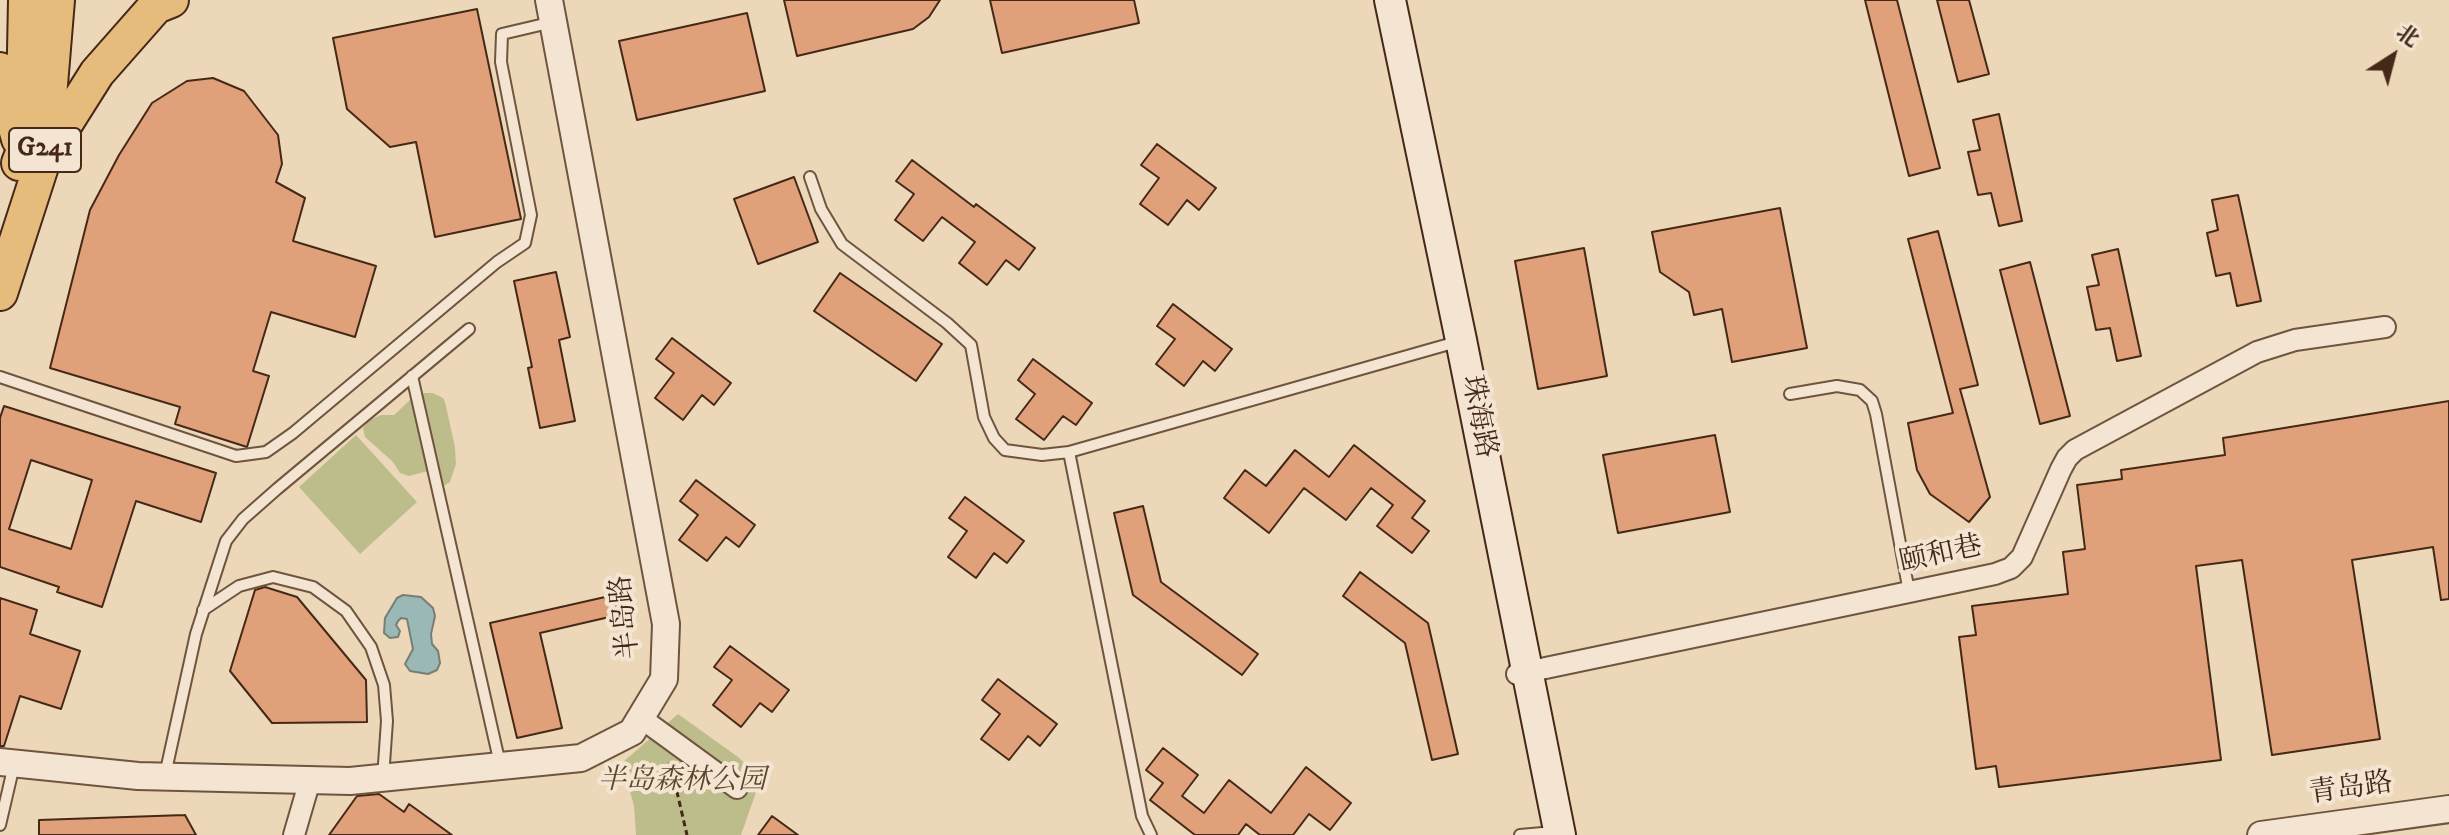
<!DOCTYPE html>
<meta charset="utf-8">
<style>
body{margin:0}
#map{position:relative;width:2449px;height:835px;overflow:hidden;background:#ecd7b8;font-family:"IM FELL DW Pica","Noto Serif SC",serif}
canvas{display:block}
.north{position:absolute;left:2353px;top:16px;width:80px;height:80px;-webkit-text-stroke:6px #f3e5d1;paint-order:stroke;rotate:36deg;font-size:22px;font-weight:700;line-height:32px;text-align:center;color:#452817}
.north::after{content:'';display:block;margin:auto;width:28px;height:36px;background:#452817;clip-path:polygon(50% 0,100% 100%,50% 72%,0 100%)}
</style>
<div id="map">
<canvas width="2449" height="835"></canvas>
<div class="north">北</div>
</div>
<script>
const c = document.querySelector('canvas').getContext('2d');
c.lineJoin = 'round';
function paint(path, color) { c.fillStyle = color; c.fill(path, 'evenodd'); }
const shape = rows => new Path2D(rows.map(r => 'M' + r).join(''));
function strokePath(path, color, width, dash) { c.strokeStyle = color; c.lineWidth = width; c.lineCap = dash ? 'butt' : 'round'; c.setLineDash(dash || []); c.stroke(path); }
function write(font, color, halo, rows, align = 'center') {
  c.font = font + ' "IM FELL DW Pica","Noto Serif SC",serif'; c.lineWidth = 8; c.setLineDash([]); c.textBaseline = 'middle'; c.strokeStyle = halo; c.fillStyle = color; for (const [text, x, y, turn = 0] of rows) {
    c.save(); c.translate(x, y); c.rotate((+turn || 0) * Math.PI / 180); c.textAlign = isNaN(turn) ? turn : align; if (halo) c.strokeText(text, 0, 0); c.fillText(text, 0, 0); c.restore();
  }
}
paint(shape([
 [425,393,433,393,443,398,445,402,455,447,456,464,450,482,442,487,433,487,428,471,409,476,400,473,393,462,365,437,363,428,370,420,381,415,394,415,411,399],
 [356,435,417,502,360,554,299,487],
 [678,714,738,757,761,778,741,835,636,835,634,806,622,763]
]), '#bdbd8b');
const water = shape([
 [403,595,421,597,433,608,435,616,431,634,432,644,438,651,440,663,437,670,428,674,410,671,405,664,413,649,407,619,401,618,398,621,396,625,400,631,398,637,390,638,384,633,385,618,397,598,403,595]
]);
paint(water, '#9ab8b6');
strokePath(water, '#787e76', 2);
const building = shape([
 [784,0,940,0,929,17,913,29,797,56,784,0],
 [990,0,1134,0,1139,23,1002,53,990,0],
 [1865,0,1897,0,1940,168,1909,176,1865,0],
 [1937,0,1969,0,1989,74,1958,82,1937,0],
 [477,9,521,219,435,237,416,142,390,147,347,109,333,38,477,9],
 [747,13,765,91,637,120,619,41,747,13],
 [213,78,244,91,278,135,282,164,276,182,305,198,293,241,376,266,355,337,271,312,253,371,269,376,247,447,175,424,180,407,50,368,90,210,119,155,152,103,187,81,213,78],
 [1999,114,2022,221,1999,226,1991,193,1978,195,1968,152,1980,150,1973,120,1999,114],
 [1157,144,1216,188,1199,210,1187,200,1168,225,1140,204,1159,178,1141,165,1157,144],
 [912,160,974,207,976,204,1035,248,1019,270,1006,260,987,285,959,263,975,242,942,217,923,241,895,220,914,194,896,181,912,160],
 [794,177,818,242,758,264,734,199,794,177],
 [2238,195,2261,301,2237,306,2230,273,2216,276,2207,233,2218,230,2212,200,2238,195],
 [1780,208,1807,348,1732,362,1722,309,1694,315,1689,292,1660,272,1652,232,1780,208],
 [1938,231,1978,385,1960,389,1990,497,1969,522,1930,494,1917,470,1908,423,1953,413,1908,239,1938,231],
 [1584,248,1607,376,1538,389,1515,261,1584,248],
 [2118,249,2141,356,2117,361,2110,328,2096,330,2087,287,2099,285,2092,255,2118,249],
 [2030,262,2070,416,2040,424,2000,270,2030,262],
 [556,272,570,337,559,340,575,421,540,428,528,368,532,367,514,281,556,272],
 [840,273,942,344,916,381,814,311,840,273],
 [1173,304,1232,349,1215,371,1203,361,1184,386,1156,364,1175,339,1157,326,1173,304],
 [672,338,731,383,714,405,702,395,683,420,655,398,674,373,656,359,672,338],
 [1033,359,1092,403,1076,425,1063,416,1044,440,1016,419,1035,394,1018,380,1033,359],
 [2449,401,2449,599,2441,600,2433,547,2352,560,2380,739,2272,755,2242,560,2196,566,2221,760,1999,787,1996,766,1976,769,1959,637,1976,635,1972,606,2068,594,2063,552,2085,549,2077,485,2122,479,2121,470,2225,455,2223,438,2449,401],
 [4,406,216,473,201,522,136,501,102,607,57,592,59,587,0,567,0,418,4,406],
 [31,460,92,480,71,549,9,529,31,460],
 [1715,435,1730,512,1618,533,1603,455,1715,435],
 [1354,445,1425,501,1412,518,1429,531,1412,553,1377,526,1393,505,1371,488,1346,520,1304,488,1269,533,1224,498,1245,470,1266,486,1295,450,1329,477,1354,445],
 [696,480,755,525,739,547,726,537,707,561,679,540,698,515,680,501,696,480],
 [965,497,1024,541,1007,563,994,553,976,578,948,557,967,531,949,518,965,497],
 [1143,506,1161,582,1258,654,1242,675,1133,595,1114,513,1143,506],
 [1360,572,1428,623,1458,754,1432,760,1405,643,1343,596,1360,572],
 [265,587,297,597,366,680,367,722,272,723,230,671,255,590,265,587],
 [614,595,618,615,540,633,562,728,517,738,490,623,614,595],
 [0,598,37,610,30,634,80,651,61,709,20,696,4,746,0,746,0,598],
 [730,646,789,690,772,712,760,703,741,727,713,705,732,680,714,667,730,646],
 [998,679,1057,724,1040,746,1028,736,1009,760,981,739,1000,714,982,700,998,679],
 [1163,748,1198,775,1182,796,1204,813,1229,780,1271,813,1306,767,1351,803,1330,830,1309,814,1293,835,1260,835,1246,824,1238,835,1195,835,1150,800,1163,783,1146,770,1163,748],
 [379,794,404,812,409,804,452,835,329,835,357,796,379,794],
 [185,815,196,835,39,835,39,820,185,815],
 [772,816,798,835,758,835,772,816]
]);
paint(building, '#e0a17a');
strokePath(building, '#452817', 2);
const service = shape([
 [810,177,821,209,842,244,947,323,971,345,984,417,994,438,1005,450,1042,455,1069,452,1460,341],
 [412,376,500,764],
 [0,377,236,456,266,452,293,433,497,262,525,243,531,215,501,62,502,34,553,22],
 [1790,394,1837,386,1860,390,1872,401,1876,414,1909,592],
 [1069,452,1142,816,1151,835],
 [203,610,239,586,273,577,313,587,346,611,371,647,384,685,387,721,383,778],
 [165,775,196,634,226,541,243,519,277,489,469,329],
 [0,825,14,765],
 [1520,835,1554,832]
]);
const minor = shape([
 [1517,674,1995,574,2011,568,2022,557,2061,469,2067,458,2075,450,2257,352,2295,340,2385,327],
 [641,718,737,788],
 [294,835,310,780]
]);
const tertiary = shape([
 [0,762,138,776,350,781,581,758,632,732,664,679,666,624,549,0],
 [2261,835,2449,809]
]);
const secondary = shape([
 [1390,0,1461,340,1560,835]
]);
const primary = shape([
 [0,70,19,139],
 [44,157,97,73,156,6,171,0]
]);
const trunk = shape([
 [19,163,23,153,26,0],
 [0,293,44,157,57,0]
]);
strokePath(service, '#6f543f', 14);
strokePath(minor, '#6f543f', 24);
strokePath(tertiary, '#6f543f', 30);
strokePath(secondary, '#452817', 34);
strokePath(primary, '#452817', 38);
strokePath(trunk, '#452817', 38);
strokePath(shape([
 [670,762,687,835]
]), '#452817', 3, [6, 4]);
strokePath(service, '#f3e5d1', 10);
strokePath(minor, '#f3e5d1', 20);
strokePath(tertiary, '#f3e5d1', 26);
strokePath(secondary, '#f3e5d1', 30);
strokePath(primary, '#e6bc7c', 34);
strokePath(trunk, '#e6bc7c', 34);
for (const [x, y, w] of [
 [45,150,72]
]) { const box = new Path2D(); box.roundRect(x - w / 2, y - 22, w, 44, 6); c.fillStyle = '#f3e5d1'; c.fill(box); strokePath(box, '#452817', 2); }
write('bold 26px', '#452817', null, [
 ["G241",45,150]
]);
write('28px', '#452817', '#f3e5d1', [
 ["珠海路",1477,417,79],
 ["颐和巷",1941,556,-12],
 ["半岛路",627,617,-96],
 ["青岛路",2351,790,-8]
]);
write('italic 28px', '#5d462e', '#f3e5d1', [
 ["半岛森林公园",682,782]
]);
</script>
